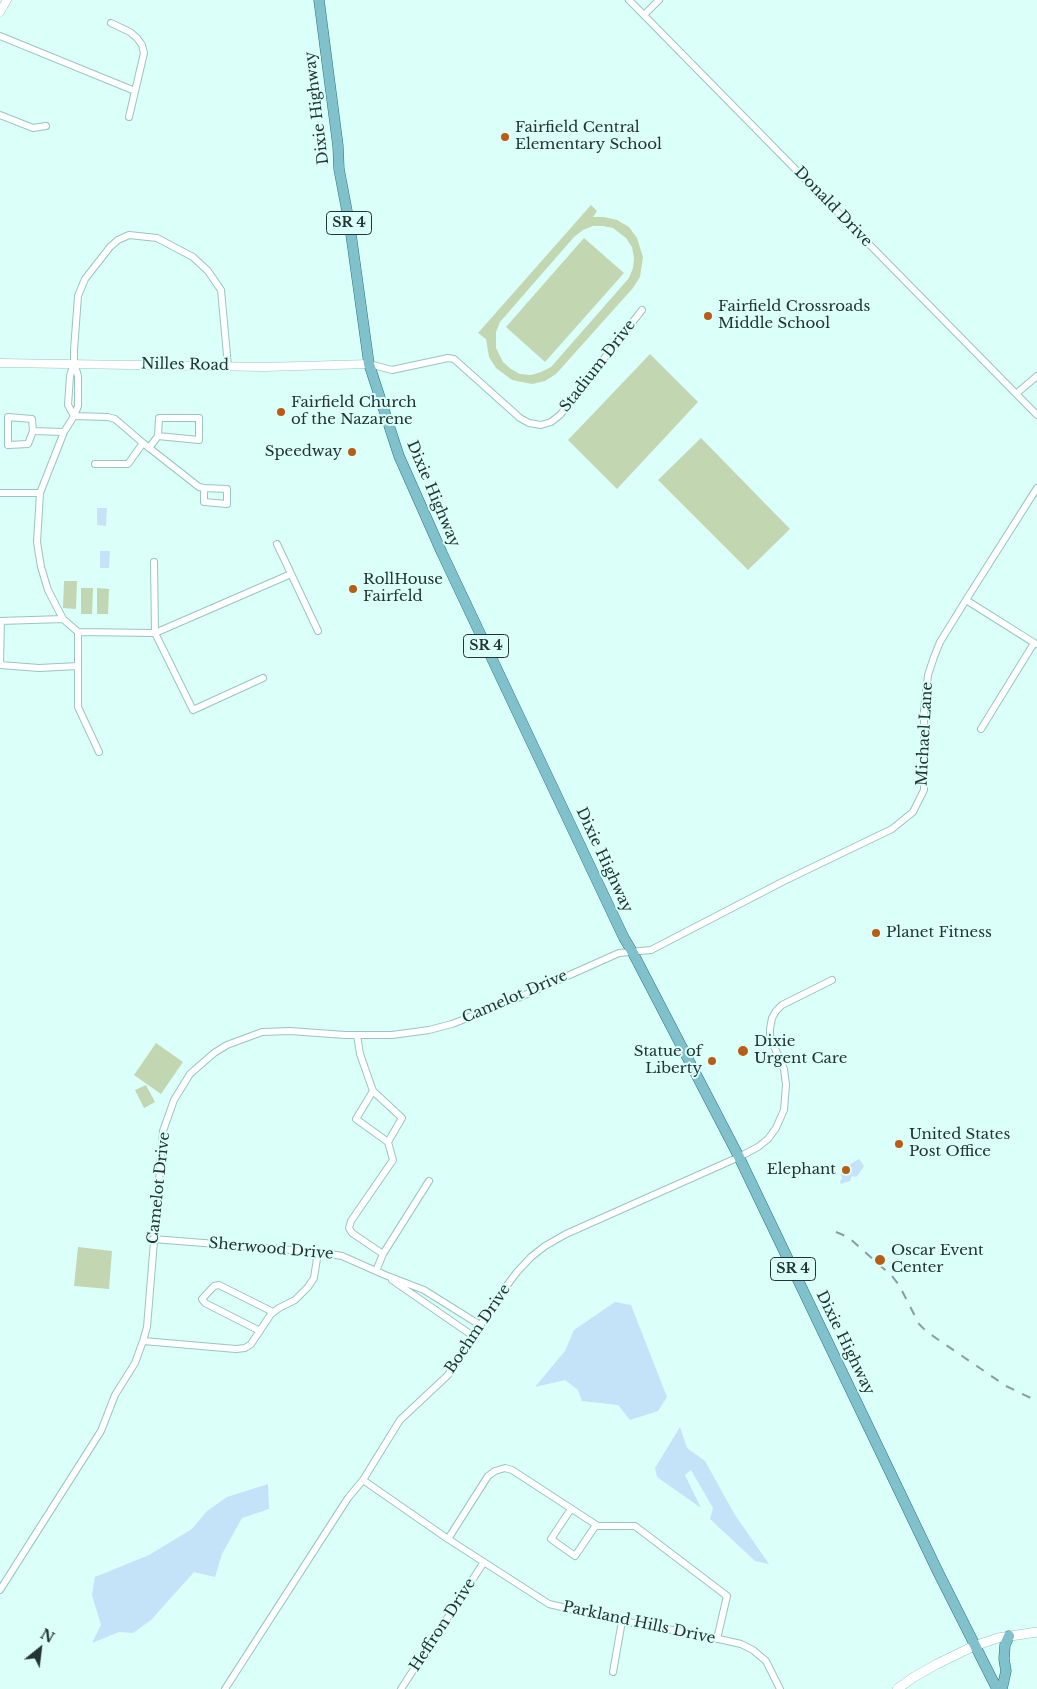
<!DOCTYPE html>
<style>
body{margin:0}
#map{position:relative;width:1037px;height:1689px;overflow:hidden;background:#dbfff9;font-family:"Libre Baskerville",serif}
canvas{display:block}
.north{position:absolute;left:15px;top:1624px;width:50px;height:50px;-webkit-text-stroke:4px #dbfff9;paint-order:stroke;rotate:29deg;font-size:14px;font-weight:700;line-height:20px;text-align:center;color:#233432}
.north::after{content:'';display:block;margin:auto;width:18px;height:22px;background:#233432;clip-path:polygon(50% 0,100% 100%,50% 72%,0 100%)}
</style>
<div id="map">
<canvas width="1037" height="1689"></canvas>
<div class="north">N</div>
</div>
<script>
const c = document.querySelector('canvas').getContext('2d');
c.lineJoin = 'round';
function paint(path, color) { c.fillStyle = color; c.fill(path, 'evenodd'); }
const shape = rows => new Path2D(rows.map(r => 'M' + r).join(''));
function strokePath(path, color, width, dash) { c.strokeStyle = color; c.lineWidth = width; c.lineCap = dash ? 'butt' : 'round'; c.setLineDash(dash || []); c.stroke(path); }
function write(font, color, halo, rows, align = 'center') {
  c.font = font + ' "Libre Baskerville",serif'; c.lineWidth = 4; c.setLineDash([]); c.textBaseline = 'middle'; c.strokeStyle = halo; c.fillStyle = color; for (const [text, x, y, turn = 0] of rows) {
    c.save(); c.translate(x, y); c.rotate((+turn || 0) * Math.PI / 180); c.textAlign = isNaN(turn) ? turn : align; if (halo) c.strokeText(text, 0, 0); c.fillText(text, 0, 0); c.restore();
  }
}
paint(shape([
 [591,205,597,211,593,217,604,217,617,220,629,227,637,238,643,257,640,277,633,288,556,374,545,381,532,384,512,380,496,368,489,357,486,339,478,333],
 [593,226,603,226,613,228,626,238,632,247,634,258,633,268,629,278,551,367,541,372,531,375,520,374,511,369,503,362,496,348,496,332,500,322,574,237,583,230],
 [584,238,624,273,545,362,506,327],
 [650,354,698,402,617,489,568,440],
 [701,438,790,529,748,570,658,480],
 [64,581,77,581,76,609,63,608],
 [81,588,93,588,92,614,81,614],
 [97,588,109,589,108,614,97,614],
 [156,1043,183,1062,161,1094,134,1075],
 [146,1085,155,1102,144,1108,135,1090],
 [78,1247,112,1251,109,1289,74,1286]
]), '#c2d7b1');
paint(shape([
 [97,508,107,508,106,526,97,525],
 [100,551,110,551,109,568,100,568],
 [859,1159,864,1166,858,1175,856,1177,852,1176,850,1181,841,1184,840,1181,842,1179,841,1173,844,1168],
 [615,1302,631,1305,667,1397,658,1411,630,1420,618,1405,582,1401,578,1390,565,1380,535,1387,565,1351,574,1330],
 [680,1427,687,1448,705,1461,735,1515,769,1564,755,1561,710,1519,713,1508,691,1470,685,1475,701,1508,657,1477,655,1468],
 [268,1484,269,1509,242,1518,222,1554,215,1577,194,1572,151,1620,133,1633,119,1632,92,1643,101,1625,92,1595,95,1577,149,1555,192,1529,207,1511,227,1497]
]), '#c4e3f9');
const minor = shape([
 [629,0,1037,415],
 [644,15,659,0],
 [111,23,130,32,137,38,142,45,144,53,129,117],
 [0,36,135,91],
 [0,115,33,128,46,126],
 [369,364,392,370,448,358,454,359,520,418,529,423,541,425,551,422,560,415,642,310],
 [228,366,221,290,208,271,193,257,157,238,129,235,118,240,110,247,85,279,78,296,74,350,74,363,78,376,78,406,74,416,64,432,40,493,37,542,41,567,48,590,63,619,78,632,155,633,193,710,263,678],
 [1017,393,1037,376],
 [74,416,108,417,115,419,143,443,199,487,204,488,204,502,227,504,227,489,204,488],
 [74,416,68,405,70,376,74,363],
 [33,431,28,444,8,445,8,417,32,419,33,431,64,432],
 [149,448,158,436,159,418,199,418,199,440,158,436],
 [95,464,128,464,143,443],
 [0,493,40,493],
 [277,544,318,631],
 [154,562,155,633,291,574],
 [966,600,1036,644],
 [0,621,63,619],
 [1,621,0,665,39,668,78,666],
 [78,632,78,707,99,752],
 [981,729,1034,643],
 [357,1035,360,1054,373,1091],
 [153,1239,318,1252,342,1256,385,1275,424,1290,480,1325],
 [383,1254,352,1233,349,1228,351,1221,393,1160,388,1142,356,1119,373,1091,402,1118,388,1142],
 [376,1271,383,1254,429,1181],
 [392,1280,473,1336],
 [260,1331,205,1303,202,1299,214,1286,219,1285,273,1312],
 [143,1341,236,1349,245,1348,251,1344,271,1314,279,1308,295,1300,308,1287,314,1278,318,1252],
 [363,1480,448,1539,549,1604,622,1621,701,1635,741,1644,753,1650,766,1661,780,1689],
 [571,1509,551,1539,575,1556,596,1525],
 [448,1539,488,1476,495,1471,505,1468,512,1470,598,1526,635,1526,727,1596,717,1639],
 [0,1590,101,1431,115,1395,135,1363,143,1341,147,1327,163,1131,174,1100,190,1074,214,1053,227,1045,262,1032,290,1031,345,1035,392,1035,429,1030,452,1024,518,998,619,953,651,950,784,881,892,829,913,812,924,790,924,710,928,675,934,657,940,642,966,600,1037,488],
 [613,1672,622,1621],
 [225,1689,348,1498,363,1480,400,1420,448,1375,502,1292,517,1272,531,1257,545,1246,566,1234,739,1157,758,1147,768,1139,776,1128,784,1110,786,1085,784,1069,770,1037,770,1029,772,1018,776,1011,782,1005,832,980],
 [401,1689,484,1562]
]);
const tertiary = shape([
 [0,12,7,0],
 [0,363,265,367,369,364]
]);
const secondary = shape([
 [897,1689,914,1677,937,1664,974,1646,998,1638,1037,1632]
]);
const primary = shape([
 [319,0,338,146,339,169,350,227,369,364,399,456,442,553,624,938,633,953,739,1157,938,1572,997,1689],
 [1002,1689,1006,1671,1004,1659,1005,1645,1009,1636]
]);
strokePath(minor, '#99c5be', 8);
strokePath(tertiary, '#99c5be', 9);
strokePath(secondary, '#99c5be', 10);
strokePath(primary, '#297480', 11);
strokePath(minor, '#fff', 6);
strokePath(tertiary, '#fff', 8);
strokePath(secondary, '#fff', 9);
strokePath(primary, '#80c1cc', 10);
strokePath(shape([
 [836,1232,848,1237,892,1276,899,1285,919,1324,927,1332,1006,1386,1037,1401]
]), '#86a19d', 2, [9, 9]);
for (const [x, y, r, color] of [
 [505,137,5,"#bb5c15"],
 [708,316,5,"#bb5c15"],
 [281,412,5,"#bb5c15"],
 [352,452,5,"#bb5c15"],
 [353,589,5,"#bb5c15"],
 [876,933,5,"#bb5c15"],
 [743,1051,6,"#bb5c15"],
 [712,1061,5,"#bb5c15"],
 [899,1144,5,"#bb5c15"],
 [846,1170,5,"#bb5c15"],
 [880,1260,6,"#bb5c15"]
]) { const dot = new Path2D(); dot.arc(x, y, r, 0, 2 * Math.PI); c.fillStyle = color; c.fill(dot); strokePath(dot, '#dbfff9', 2); }
for (const [x, y, w] of [
 [349,223,45],
 [486,646,45],
 [793,1269,45]
]) { const box = new Path2D(); box.roundRect(x - w / 2, y - 11.5, w, 23, 4); c.fillStyle = '#dbfff9'; c.fill(box); strokePath(box, '#233432', 1); }
write('bold 14px', '#233432', null, [
 ["SR 4",349,223],
 ["SR 4",486,646],
 ["SR 4",793,1269]
]);
write('15px', '#233432', '#dbfff9', [
 ["Dixie Highway",317,108,-97],
 ["Donald Drive",833,207,46],
 ["Nilles Road",185,365,1],
 ["Stadium Drive",598,366,-52],
 ["Dixie Highway",433,494,67],
 ["Michael Lane",925,734,-87],
 ["Dixie Highway",604,860,65],
 ["Camelot Drive",515,997,-23],
 ["Camelot Drive",159,1188,-84],
 ["Sherwood Drive",271,1249,5],
 ["Boehm Drive",478,1329,-56],
 ["Dixie Highway",845,1343,64],
 ["Parkland Hills Drive",639,1623,12],
 ["Heffron Drive",443,1625,-57]
]);
write('15px', '#233432', '#dbfff9', [
 ["Fairfield Central",515,128],
 ["Elementary School",515,145],
 ["Fairfield Crossroads",718,307],
 ["Middle School",718,324],
 ["Fairfield Church",291,403],
 ["of the Nazarene",291,420],
 ["Speedway",342,452,"right"],
 ["RollHouse",363,580],
 ["Fairfeld",363,597],
 ["Planet Fitness",886,933],
 ["Dixie",754,1042],
 ["Urgent Care",754,1059],
 ["Statue of",702,1052,"right"],
 ["Liberty",702,1069,"right"],
 ["United States",909,1135],
 ["Post Office",909,1152],
 ["Elephant",836,1170,"right"],
 ["Oscar Event",891,1251],
 ["Center",891,1268]
], 'left');
</script>
